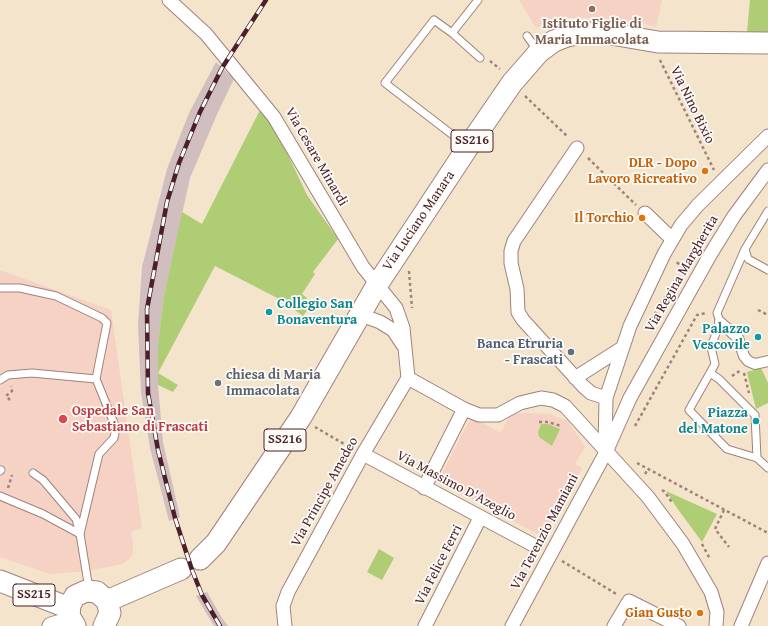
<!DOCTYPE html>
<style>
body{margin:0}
canvas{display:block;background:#f4e4cb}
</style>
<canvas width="768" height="626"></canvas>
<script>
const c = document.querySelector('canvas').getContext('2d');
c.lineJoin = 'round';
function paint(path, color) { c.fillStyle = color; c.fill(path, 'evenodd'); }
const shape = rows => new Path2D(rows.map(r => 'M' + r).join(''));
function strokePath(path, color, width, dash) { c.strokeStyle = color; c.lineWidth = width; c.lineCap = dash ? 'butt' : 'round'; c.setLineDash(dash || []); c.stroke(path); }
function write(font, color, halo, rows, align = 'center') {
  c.font = font + ' "Gentium Book Plus",serif'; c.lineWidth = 3.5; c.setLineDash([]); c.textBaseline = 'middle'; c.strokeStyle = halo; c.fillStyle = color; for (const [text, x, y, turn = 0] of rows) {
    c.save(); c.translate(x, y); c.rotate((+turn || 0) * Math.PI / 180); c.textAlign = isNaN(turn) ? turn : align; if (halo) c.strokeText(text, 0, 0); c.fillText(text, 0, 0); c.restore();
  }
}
paint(shape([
 [519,0,662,0,656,27,641,23,640,26,600,18,558,18,536,28],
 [0,270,111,310,142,528,131,532,133,542,133,552,131,557,123,564,87,571,50,574,0,557],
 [527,413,550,414,568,421,585,447,575,464,582,468,545,538,438,481,471,417,501,433,510,414]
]), '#f6d2c5');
paint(shape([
 [216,62,234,79,218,112,190,178,164,296,158,344,158,385,163,442,180,517,169,521,150,448,141,393,138,325,142,267,167,169,189,113],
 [207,592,222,618,228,626,214,626,196,596]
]), '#d1bfbf');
paint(shape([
 [750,0,768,0,768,32,747,32],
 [261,108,277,132,307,195,338,239,313,272,315,274,302,294,307,298,302,305,308,309,303,316,292,308,293,306,215,266,158,373,178,385,173,392,158,385,158,344,164,296,182,212,202,224],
 [761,368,768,383,768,403,756,409,747,372],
 [541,424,548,424,560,429,552,446,539,437,538,432],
 [666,491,717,514,702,542,677,508],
 [379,549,394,558,382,580,367,572]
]), '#afcd74');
const service = shape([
 [452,33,480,58],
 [527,36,538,51],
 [467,146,385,83,434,20,452,33,478,0],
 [768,211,745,249,717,313,720,322,711,347,715,364,710,373,719,379,755,415,757,458,768,468],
 [745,249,748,259,768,270],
 [0,288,20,288,56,296,102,318,107,323,96,379,116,428,114,438,99,454,80,534,89,589],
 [710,373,689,410,727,449,757,458],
 [0,380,8,375,32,373,96,379],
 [0,471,1,470],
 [33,473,43,480,76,519,80,534],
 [0,496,43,514,80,534]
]);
const pedestrian = shape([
 [720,322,738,338,744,356,748,361,755,364,768,361]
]);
const minor = shape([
 [169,0,206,34,274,117,363,267,396,308,403,328,408,378],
 [577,148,514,241,511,251,511,263,517,289,518,312,523,320,583,386,591,393,606,398],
 [645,213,672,239],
 [361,315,380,322,393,330,403,345],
 [408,378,464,409,479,415,498,415,520,403,541,398,553,400,565,406,648,497,683,544,711,592,717,612,716,626],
 [575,378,622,348],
 [605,449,606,398,630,326,664,254,681,225,698,205,768,136],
 [363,454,535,546],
 [424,488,464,409],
 [285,626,283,606,288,592,363,454,408,378],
 [425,626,480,518],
 [512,626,606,452,630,398,710,255,734,216,768,170],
 [614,626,629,601,679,626],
 [741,626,768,563]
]);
const tertiary = shape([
 [51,626,71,620]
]);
const primary = shape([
 [200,559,216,543,301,417,377,285,468,147,512,83,539,52,554,41,567,36,584,33,611,34,658,42,768,43],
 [0,581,69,608],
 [107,601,181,569],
 [75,626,69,616,70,605,75,596,86,591,97,592,107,601,110,613,104,626]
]);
strokePath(service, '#9f827b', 9);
strokePath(pedestrian, '#9f827b', 12);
strokePath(minor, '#9f827b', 15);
strokePath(tertiary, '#9f827b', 19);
strokePath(primary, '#9f827b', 23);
strokePath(shape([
 [660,60,714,170],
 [490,61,500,69],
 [525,96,568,137],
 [588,158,636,205],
 [683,267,711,217,715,219],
 [409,271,412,308],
 [758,310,768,315],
 [658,322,652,319,683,267,675,261],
 [744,373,749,393],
 [732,376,741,370],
 [10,400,6,396,12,391,11,386],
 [539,422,548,422,561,426],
 [635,426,697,315,706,313],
 [315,427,351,448],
 [637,463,768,533],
 [645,474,648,469],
 [8,488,12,475],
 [662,490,665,492,673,504],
 [724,510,715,529,729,547],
 [702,544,710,559],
 [562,561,618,595]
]), '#9f827b', 2.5, [3, 3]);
strokePath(service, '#fff', 7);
strokePath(pedestrian, '#fff', 10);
strokePath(minor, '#fff', 13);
strokePath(tertiary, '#fff', 17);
strokePath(primary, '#fff', 21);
const rail = shape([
 [220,626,202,595,192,570,175,518,158,450,148,393,147,309,167,202,179,163,200,112,222,68,266,0]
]);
strokePath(rail, '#4a1f2b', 4.5);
strokePath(rail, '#fdfcf7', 3, [9]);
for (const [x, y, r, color] of [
 [592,9,4,"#8d6e63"],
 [705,171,4,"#e8710a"],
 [642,218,4,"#e8710a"],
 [269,312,4,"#0f9aa8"],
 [758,337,4,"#0f9aa8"],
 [571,352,4,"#5c6f8a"],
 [218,383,4,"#6b7280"],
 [63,419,5,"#e0444e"],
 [756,421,4,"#0f9aa8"],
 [700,613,4,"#e8710a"]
]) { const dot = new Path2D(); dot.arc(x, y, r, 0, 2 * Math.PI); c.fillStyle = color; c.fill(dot); strokePath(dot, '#fdfcf7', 1.5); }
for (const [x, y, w] of [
 [472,141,42],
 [285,440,42],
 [34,595,42]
]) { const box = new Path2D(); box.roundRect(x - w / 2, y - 11, w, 22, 3); c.fillStyle = '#fdfcf7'; c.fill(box); strokePath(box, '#4a1f2b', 1); }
write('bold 13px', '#4a1f2b', null, [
 ["SS216",472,141],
 ["SS216",285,440],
 ["SS215",34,595]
]);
write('bold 14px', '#785e54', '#fdfcf7', [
 ["Istituto Figlie di",592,24],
 ["Maria Immacolata",592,40]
]);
write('14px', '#4a1f2b', '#fdfcf7', [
 ["Via Nino Bixio",692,105,64],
 ["Via Cesare Minardi",316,157,60],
 ["Via Luciano Manara",419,221,-56],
 ["Via Regina Margherita",682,274,-60],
 ["Via Massimo D'Azeglio",456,486,28],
 ["Via Principe Amedeo",325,492,-61],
 ["Via Terenzio Mamiani",545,532,-62],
 ["Via Felice Ferri",439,565,-63]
]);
write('bold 14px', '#c56008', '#fdfcf7', [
 ["DLR - Dopo",697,163],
 ["Lavoro Ricreativo",697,179],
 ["Il Torchio",634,218],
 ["Gian Gusto",692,613]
], 'right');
write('bold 14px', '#0d838f', '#fdfcf7', [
 ["Collegio San",277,304,"left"],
 ["Bonaventura",277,320,"left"],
 ["Palazzo",750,329],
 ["Vescovile",750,345],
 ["Piazza",748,413],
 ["del Matone",748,429]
], 'right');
write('bold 14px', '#4e5e75', '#fdfcf7', [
 ["Banca Etruria",563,344],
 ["- Frascati",563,360]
], 'right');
write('bold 14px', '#5b616d', '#fdfcf7', [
 ["chiesa di Maria",226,375],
 ["Immacolata",226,391]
], 'left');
write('bold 14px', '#be3a42', '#fdfcf7', [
 ["Ospedale San",72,411],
 ["Sebastiano di Frascati",72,427]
], 'left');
</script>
